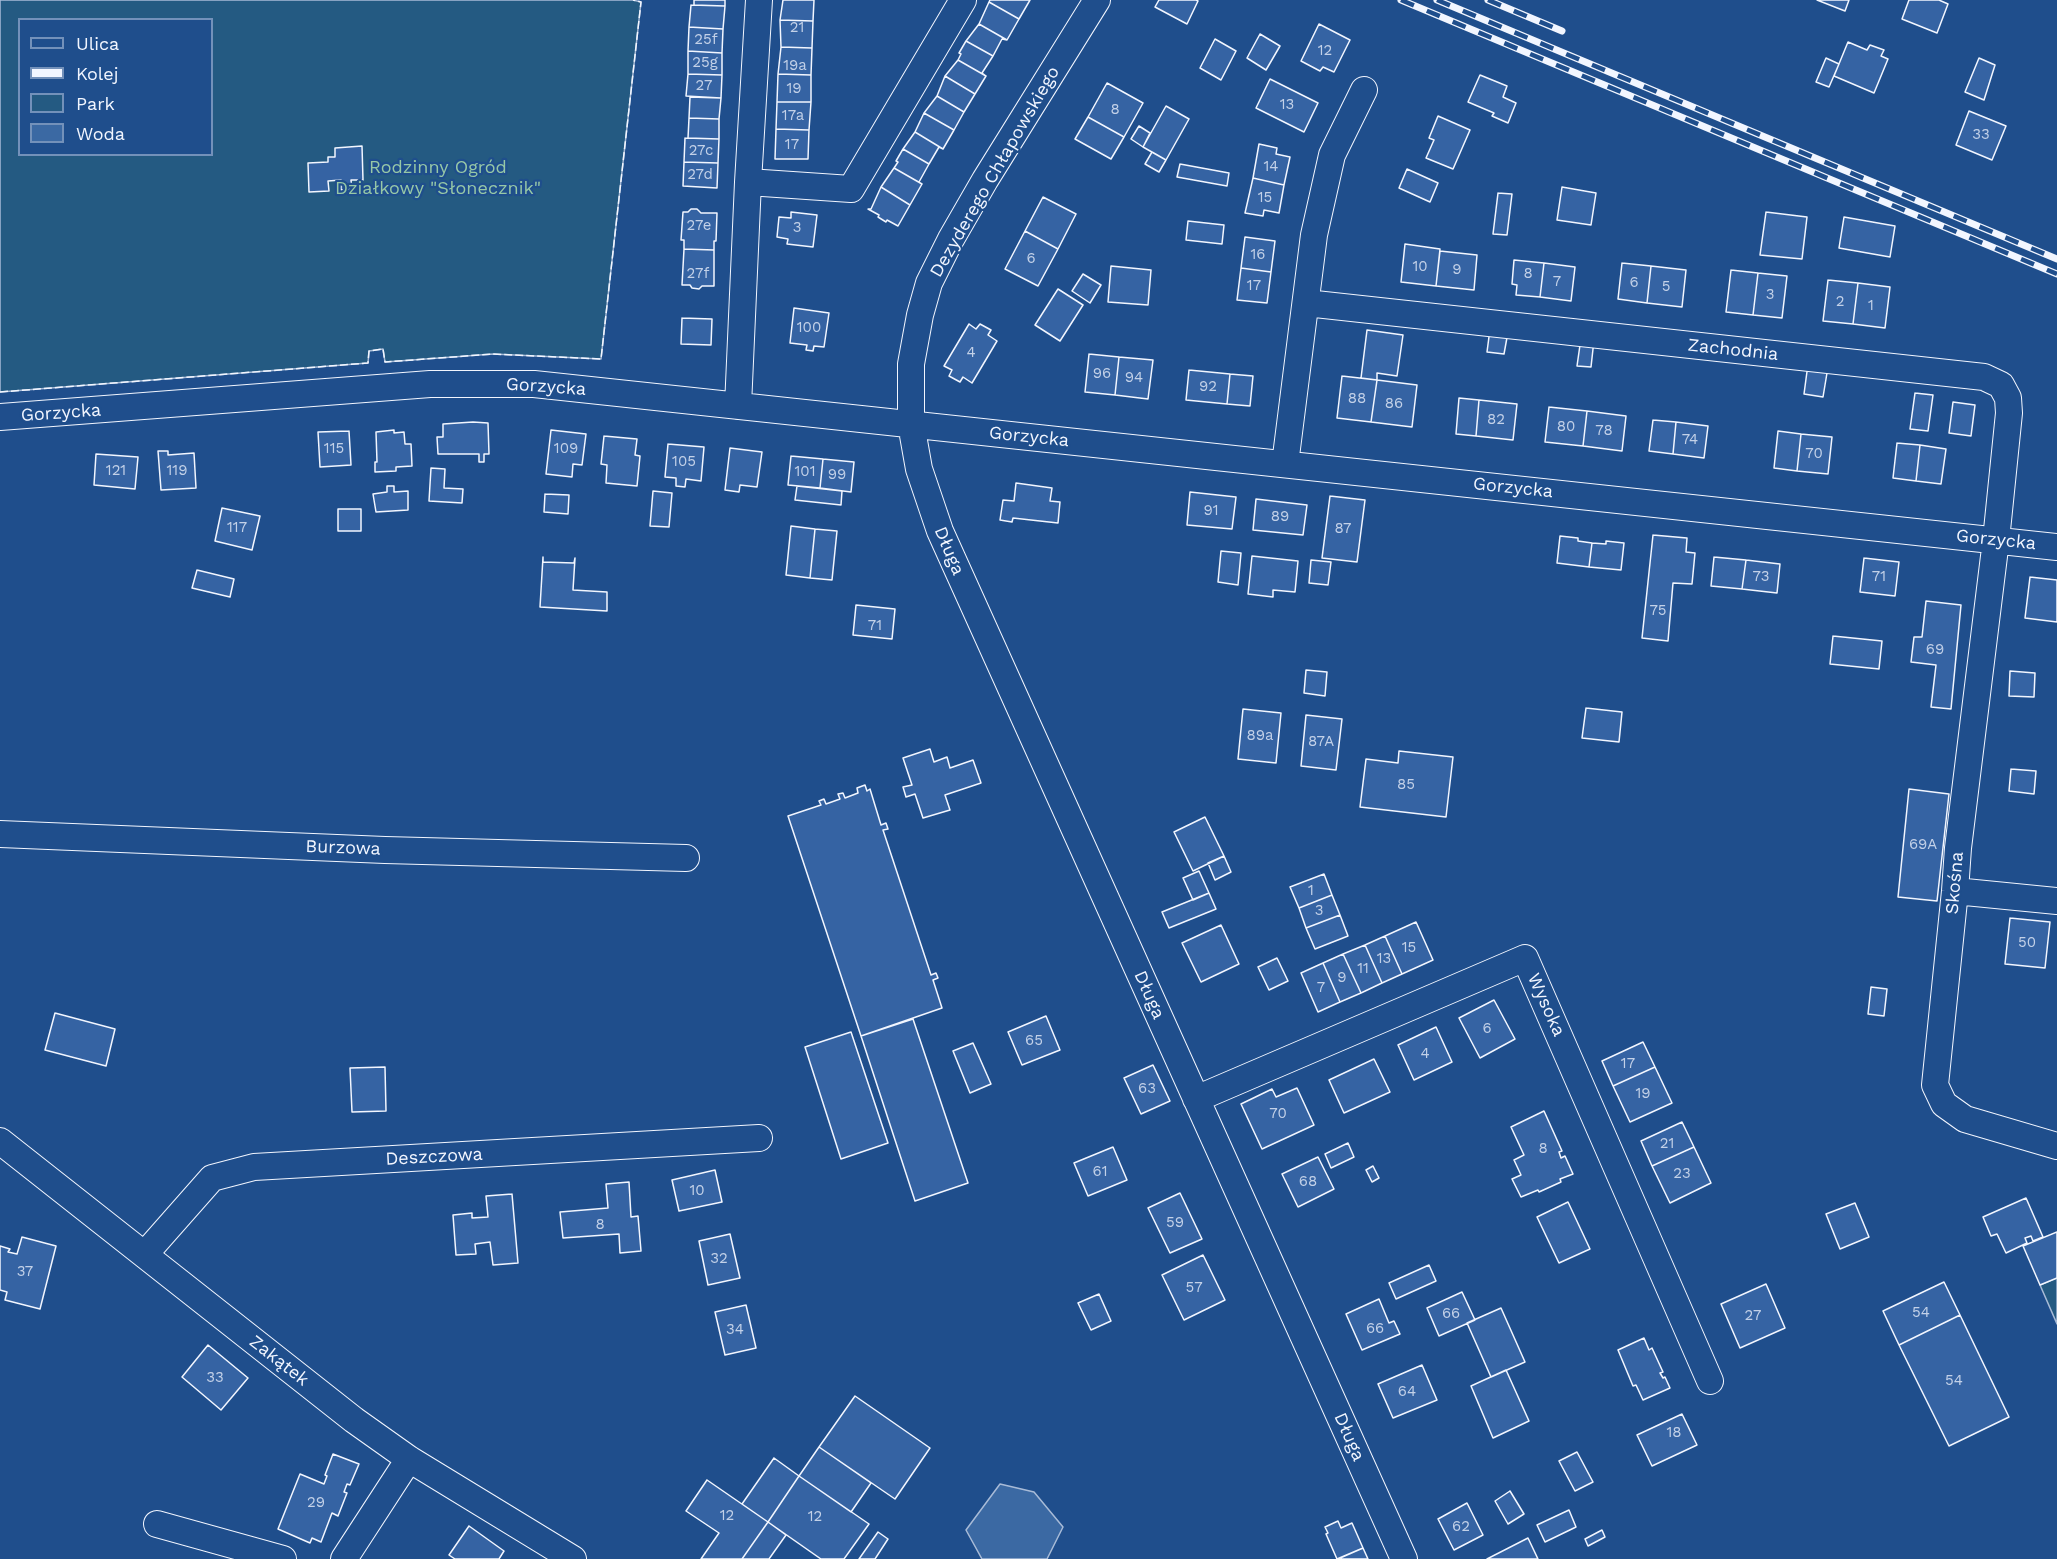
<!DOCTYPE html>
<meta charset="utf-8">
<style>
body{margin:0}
#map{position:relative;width:2057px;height:1559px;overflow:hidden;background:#1f4e8c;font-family:"Work Sans",sans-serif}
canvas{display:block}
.legend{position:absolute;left:18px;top:18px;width:195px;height:138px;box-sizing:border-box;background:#1f4e8c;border:2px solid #7391ba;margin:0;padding:8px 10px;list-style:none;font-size:18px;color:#f2f6ff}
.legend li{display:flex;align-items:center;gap:12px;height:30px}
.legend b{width:30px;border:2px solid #7391ba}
</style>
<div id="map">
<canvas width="2057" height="1559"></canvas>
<ul class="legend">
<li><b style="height:8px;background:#1f4e8c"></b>Ulica</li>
<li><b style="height:8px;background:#f2f6ff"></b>Kolej</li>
<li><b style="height:16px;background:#245a82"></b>Park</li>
<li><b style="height:16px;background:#3b69a3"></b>Woda</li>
</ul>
</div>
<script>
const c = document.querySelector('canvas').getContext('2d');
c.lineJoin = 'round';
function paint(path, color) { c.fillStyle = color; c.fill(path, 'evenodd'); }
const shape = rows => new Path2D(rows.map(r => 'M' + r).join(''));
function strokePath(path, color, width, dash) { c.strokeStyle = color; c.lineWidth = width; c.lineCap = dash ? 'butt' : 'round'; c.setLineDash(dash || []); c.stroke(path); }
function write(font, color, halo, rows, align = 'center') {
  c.font = font + ' "Work Sans",sans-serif'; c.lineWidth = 4.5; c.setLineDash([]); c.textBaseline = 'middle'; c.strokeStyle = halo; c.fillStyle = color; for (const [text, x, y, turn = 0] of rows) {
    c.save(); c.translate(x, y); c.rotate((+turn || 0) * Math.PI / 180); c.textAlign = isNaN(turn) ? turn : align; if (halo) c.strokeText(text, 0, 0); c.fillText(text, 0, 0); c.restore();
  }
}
const green = shape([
 [0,0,633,0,641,2,601,359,493,354,385,362,383,349,369,351,368,363,0,392,0,0],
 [20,20,212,20,212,154,20,154,20,20],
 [2057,1278,2057,1324,2040,1285,2057,1278]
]);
paint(green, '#245a82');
strokePath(green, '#a8bbd7', 1.5);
const water = shape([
 [1000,1484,1034,1492,1063,1527,1047,1559,982,1559,966,1530,1000,1484]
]);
paint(water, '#3b69a3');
strokePath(water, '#a8bbd7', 1.5);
const building = shape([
 [694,0,725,0,725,6,694,5,694,0],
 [783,0,814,0,813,21,780,20,783,0],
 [990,0,1030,0,1019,19,989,2,990,0],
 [1159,0,1196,0,1198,1,1187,24,1155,7,1159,0],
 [1817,0,1849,0,1845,11,1817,0],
 [1909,0,1939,0,1948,4,1937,33,1902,19,1909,0],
 [989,2,1019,19,1007,40,979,24,989,2],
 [691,5,725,6,723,29,689,27,691,5],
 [780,20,813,21,812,48,781,47,780,20],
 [979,24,1007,40,1002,39,993,56,966,41,979,24],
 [1319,24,1350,40,1334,72,1323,67,1320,71,1301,61,1319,24],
 [689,27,723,29,722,53,688,51,689,27],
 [1260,34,1280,46,1266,70,1247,58,1260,34],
 [1215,39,1236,51,1221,80,1200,68,1215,39],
 [966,41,993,56,982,73,986,76,958,60,961,54,959,53,966,41],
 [1848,42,1867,50,1870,45,1884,50,1881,56,1888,59,1874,93,1834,76,1848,42],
 [781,47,812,48,811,75,778,74,781,47],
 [688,51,722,53,722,75,688,74,688,51],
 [1826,58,1839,64,1829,87,1816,82,1826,58],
 [1979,58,1995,65,1984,100,1965,92,1979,58],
 [958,60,986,76,975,94,945,76,958,60],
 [688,74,722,75,721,98,686,96,688,74],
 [778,74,811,75,811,102,777,102,778,74],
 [1480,75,1507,86,1503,97,1516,103,1508,123,1492,116,1494,113,1468,102,1480,75],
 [945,76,975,94,964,112,937,96,945,76],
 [1270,79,1318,103,1304,132,1256,108,1270,79],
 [1107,83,1143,103,1124,137,1088,117,1107,83],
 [937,96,964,112,954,130,924,113,937,96],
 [690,97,721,98,719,119,689,118,690,97],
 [777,102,811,102,809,130,776,129,777,102],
 [1166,106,1189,119,1166,160,1143,147,1166,106],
 [1969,111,2006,126,1992,160,1956,145,1969,111],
 [924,113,954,130,943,149,915,132,924,113],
 [1438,116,1470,130,1453,169,1426,158,1434,140,1429,138,1438,116],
 [1088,117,1124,137,1111,159,1075,139,1088,117],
 [689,118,719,119,719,139,688,138,689,118],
 [1139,126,1150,133,1143,147,1131,139,1139,126],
 [776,129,809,130,808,159,775,159,776,129],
 [915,132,943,149,939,147,929,164,903,149,915,132],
 [685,138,719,139,718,163,684,162,685,138],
 [1259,144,1277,148,1276,154,1290,157,1284,185,1253,178,1259,144],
 [362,146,363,180,351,180,352,189,341,190,341,180,328,181,329,191,309,192,308,163,328,162,328,157,335,157,335,148,362,146],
 [903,149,929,164,919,182,922,184,894,168,898,162,896,161,903,149],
 [1152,152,1166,160,1159,172,1145,164,1152,152],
 [684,162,718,163,717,188,683,186,684,162],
 [1180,164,1229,173,1227,186,1177,177,1180,164],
 [894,168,922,184,910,205,881,187,894,168],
 [1407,169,1438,183,1430,202,1399,188,1407,169],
 [1253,178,1284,185,1279,213,1264,210,1263,216,1245,213,1253,178],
 [881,187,910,205,898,226,887,220,886,222,878,217,879,215,868,209,871,209,881,187],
 [1562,187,1596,193,1591,225,1557,220,1562,187],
 [1498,193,1512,194,1507,235,1493,234,1498,193],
 [1043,197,1076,214,1058,249,1025,231,1043,197],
 [691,209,697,209,701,213,717,213,716,241,714,241,714,250,684,249,684,240,681,240,683,212,688,212,691,209],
 [791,212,817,215,813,247,787,244,788,239,777,237,779,217,791,218,791,212],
 [1766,212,1807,217,1802,259,1760,255,1766,212],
 [1844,217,1895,226,1890,257,1839,248,1844,217],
 [1188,221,1224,225,1222,244,1186,240,1188,221],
 [1025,231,1058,249,1038,286,1005,269,1025,231],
 [1245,237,1275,241,1271,272,1241,268,1245,237],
 [1405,244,1440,249,1436,286,1401,282,1405,244],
 [684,249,714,250,714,286,702,286,699,289,692,288,690,285,682,285,684,249],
 [1440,251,1477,255,1474,290,1436,286,1440,251],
 [1514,260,1544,263,1540,297,1516,295,1517,285,1512,284,1514,260],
 [1544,263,1575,267,1571,301,1540,297,1544,263],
 [1622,263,1651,266,1647,303,1618,299,1622,263],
 [1111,266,1151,270,1148,305,1108,302,1111,266],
 [1651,266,1686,270,1682,307,1647,303,1651,266],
 [1241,268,1271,272,1267,303,1237,300,1241,268],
 [1731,270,1758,273,1753,315,1726,312,1731,270],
 [1758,273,1787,276,1782,318,1753,315,1758,273],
 [1083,274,1101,285,1090,303,1072,291,1083,274],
 [1828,280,1858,283,1853,324,1823,321,1828,280],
 [1858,283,1890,287,1885,328,1853,324,1858,283],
 [1058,289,1083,305,1060,341,1035,325,1058,289],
 [794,308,829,313,824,347,814,346,813,351,806,350,807,345,790,343,794,308],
 [682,318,712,319,711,345,681,344,682,318],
 [969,324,976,329,980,324,991,330,988,335,997,341,972,383,963,377,960,382,949,376,952,370,944,366,969,324],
 [1490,329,1508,332,1504,354,1487,352,1490,329],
 [1367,330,1403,335,1397,376,1377,373,1377,380,1361,378,1367,330],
 [1581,338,1594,340,1591,367,1577,366,1581,338],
 [1089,354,1119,357,1115,395,1085,392,1089,354],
 [1119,357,1153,360,1148,399,1115,395,1119,357],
 [1808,364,1828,367,1823,397,1804,394,1808,364],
 [1189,370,1230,374,1227,404,1186,400,1189,370],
 [1230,374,1253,376,1250,406,1227,404,1230,374],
 [1342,376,1377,380,1371,422,1337,418,1342,376],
 [1377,380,1417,385,1412,427,1371,422,1377,380],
 [1915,393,1933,395,1928,431,1910,429,1915,393],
 [1459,398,1479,400,1476,436,1456,434,1459,398],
 [1479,400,1517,404,1513,440,1476,436,1479,400],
 [1953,402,1975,405,1971,436,1949,433,1953,402],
 [1549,407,1587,411,1583,446,1545,442,1549,407],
 [1587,411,1626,416,1622,451,1583,446,1587,411],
 [1653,420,1676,422,1673,454,1649,451,1653,420],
 [473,422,488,423,489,454,484,454,484,462,479,462,479,454,438,454,437,437,443,437,443,424,473,422],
 [1676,422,1708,426,1704,458,1673,454,1676,422],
 [394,430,394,433,404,432,405,444,411,444,412,466,396,467,396,471,375,472,375,462,377,462,376,432,394,430],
 [551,430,586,434,582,465,573,464,572,477,546,474,551,430],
 [349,431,351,465,320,467,318,432,349,431],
 [1778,431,1801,434,1797,471,1774,468,1778,431],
 [1801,434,1832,437,1828,474,1797,471,1801,434],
 [604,436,637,439,635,455,640,456,637,486,606,483,607,465,601,464,604,436],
 [1897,443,1920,445,1916,481,1893,478,1897,443],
 [668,444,704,447,701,481,686,479,685,487,676,486,676,478,665,477,668,444],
 [1920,445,1946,449,1941,484,1916,481,1920,445],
 [730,448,762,452,757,487,740,485,739,492,725,490,730,448],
 [158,451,168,451,168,455,194,453,196,488,161,490,158,451],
 [96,454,138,457,135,489,94,485,96,454],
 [791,456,823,459,820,488,788,485,791,456],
 [823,459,854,462,851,492,820,488,823,459],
 [431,468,445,469,444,488,463,489,462,503,429,501,431,468],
 [1016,483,1052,488,1050,501,1060,502,1058,523,1013,518,1012,522,1000,520,1003,500,1014,501,1016,483],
 [387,486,394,486,394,492,408,491,408,510,376,512,373,494,387,492,387,486],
 [797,486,842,491,841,505,795,500,797,486],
 [653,491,672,493,669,527,650,526,653,491],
 [1190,492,1236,497,1232,529,1187,525,1190,492],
 [545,494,569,495,568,514,544,512,545,494],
 [1330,496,1365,500,1357,562,1322,558,1330,496],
 [1256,499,1307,505,1303,535,1253,530,1256,499],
 [222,508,260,516,252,550,215,541,222,508],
 [338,509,361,509,361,531,338,531,338,509],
 [791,526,815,529,810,578,786,575,791,526],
 [815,529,837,531,832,580,810,578,815,529],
 [1653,535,1687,538,1686,552,1695,553,1692,584,1673,583,1668,641,1642,638,1653,535],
 [1560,536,1578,538,1578,541,1592,543,1589,567,1557,563,1560,536],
 [1606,541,1624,543,1621,570,1589,567,1592,543,1606,544,1606,541],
 [1221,551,1241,553,1238,585,1218,582,1221,551],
 [1252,556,1298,561,1295,592,1273,590,1273,597,1248,594,1252,556],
 [543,557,543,562,574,563,575,558,573,590,607,592,607,611,540,607,543,557],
 [1714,557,1746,560,1742,589,1711,586,1714,557],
 [1864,558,1899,562,1895,596,1860,592,1864,558],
 [1311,560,1331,562,1328,585,1309,583,1311,560],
 [1746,560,1780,564,1777,593,1742,589,1746,560],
 [197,570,234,579,230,597,192,588,197,570],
 [2030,577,2057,580,2057,622,2025,618,2030,577],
 [1926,601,1961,605,1951,709,1931,707,1936,665,1911,662,1914,637,1922,637,1926,601],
 [856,605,895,609,892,639,853,635,856,605],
 [1833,636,1882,641,1879,669,1830,664,1833,636],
 [1306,670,1327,672,1325,696,1304,693,1306,670],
 [2010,671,2035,673,2034,697,2009,696,2010,671],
 [1586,708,1622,712,1619,742,1582,738,1586,708],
 [1243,709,1281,713,1276,763,1238,759,1243,709],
 [1306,715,1342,719,1336,770,1301,766,1306,715],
 [930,749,934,762,947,757,950,768,973,760,981,783,945,795,950,810,923,818,915,794,906,797,903,787,912,785,903,758,930,749],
 [1399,751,1453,757,1446,817,1360,807,1366,759,1398,763,1399,751],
 [2011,769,2036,771,2034,794,2009,791,2011,769],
 [865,785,867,791,870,789,881,825,886,823,888,829,883,830,931,975,936,973,938,978,933,980,942,1008,861,1036,788,816,821,805,819,801,824,799,826,804,840,799,838,794,843,793,845,798,858,793,857,788,865,785],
 [1909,789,1949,794,1937,901,1898,897,1909,789],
 [1205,817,1224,856,1193,871,1174,832,1205,817],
 [1224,856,1231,872,1215,880,1208,863,1224,856],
 [1199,871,1209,893,1193,900,1183,878,1199,871],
 [1324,874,1332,895,1299,908,1290,887,1324,874],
 [1209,893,1216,909,1169,928,1162,912,1209,893],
 [1332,895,1340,915,1306,928,1299,908,1332,895],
 [1340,915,1348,936,1315,949,1306,928,1340,915],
 [2010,918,2050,922,2045,968,2005,964,2010,918],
 [1416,922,1433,960,1402,974,1385,936,1416,922],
 [1221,925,1239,964,1201,982,1182,943,1221,925],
 [1385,936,1402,974,1382,983,1365,945,1385,936],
 [1365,945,1382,983,1361,993,1343,954,1365,945],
 [1343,954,1361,993,1340,1002,1323,963,1343,954],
 [1277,958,1288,981,1269,990,1258,967,1277,958],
 [1323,963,1340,1002,1318,1012,1301,973,1323,963],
 [1871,987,1887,989,1884,1016,1868,1014,1871,987],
 [1494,1000,1515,1039,1480,1058,1459,1018,1494,1000],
 [55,1013,115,1029,106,1066,45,1050,55,1013],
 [1046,1016,1060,1050,1022,1065,1008,1032,1046,1016],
 [913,1019,968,1183,915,1201,861,1036,913,1019],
 [1436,1027,1452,1062,1414,1080,1398,1045,1436,1027],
 [851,1032,888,1143,841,1159,805,1047,851,1032],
 [1643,1042,1655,1067,1613,1086,1602,1061,1643,1042],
 [973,1043,991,1084,970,1093,953,1051,973,1043],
 [1374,1059,1390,1092,1344,1113,1329,1080,1374,1059],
 [1153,1065,1170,1101,1141,1114,1124,1078,1153,1065],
 [385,1067,386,1111,352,1112,350,1068,385,1067],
 [1655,1067,1672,1103,1630,1122,1613,1086,1655,1067],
 [1297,1088,1314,1125,1262,1149,1241,1104,1272,1089,1276,1097,1297,1088],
 [1544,1111,1562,1151,1559,1152,1561,1158,1565,1156,1573,1174,1560,1179,1561,1182,1539,1192,1538,1190,1521,1197,1512,1179,1521,1175,1514,1160,1524,1155,1511,1127,1544,1111],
 [1682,1122,1694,1147,1652,1166,1641,1141,1682,1122],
 [1348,1143,1354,1157,1331,1168,1325,1154,1348,1143],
 [1113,1147,1127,1180,1088,1196,1074,1163,1113,1147],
 [1694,1147,1711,1183,1670,1203,1652,1166,1694,1147],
 [1318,1157,1334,1189,1298,1207,1282,1174,1318,1157],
 [1373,1166,1379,1178,1372,1182,1366,1170,1373,1166],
 [715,1170,722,1202,679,1211,672,1180,715,1170],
 [629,1182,631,1217,638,1216,641,1251,620,1253,619,1234,563,1238,560,1212,608,1208,606,1184,629,1182],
 [1180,1193,1202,1239,1170,1253,1148,1208,1180,1193],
 [512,1194,518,1263,493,1265,490,1242,475,1244,476,1254,456,1255,453,1215,472,1213,472,1218,488,1217,486,1196,512,1194],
 [2026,1198,2043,1237,2033,1241,2031,1236,2025,1238,2027,1243,2006,1253,1997,1234,1991,1236,1983,1217,2026,1198],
 [1568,1202,1590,1249,1559,1263,1537,1217,1568,1202],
 [1855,1203,1869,1237,1840,1249,1826,1214,1855,1203],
 [2057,1232,2057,1278,2040,1285,2023,1246,2057,1232],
 [730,1234,740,1278,708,1285,699,1241,730,1234],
 [22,1237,56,1246,40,1309,5,1300,7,1292,0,1290,0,1246,10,1249,8,1252,17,1254,22,1237],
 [1203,1255,1225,1300,1184,1320,1162,1275,1203,1255],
 [1429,1265,1436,1281,1396,1299,1389,1283,1429,1265],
 [1944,1282,1960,1315,1899,1345,1883,1311,1944,1282],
 [1766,1284,1785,1328,1740,1348,1721,1304,1766,1284],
 [1462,1292,1475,1320,1439,1336,1427,1308,1462,1292],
 [1099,1294,1111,1321,1091,1330,1078,1303,1099,1294],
 [1379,1299,1389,1323,1394,1321,1400,1334,1362,1350,1346,1314,1379,1299],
 [746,1305,756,1348,725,1355,715,1312,746,1305],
 [1501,1308,1525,1362,1491,1377,1467,1323,1501,1308],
 [1960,1315,2009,1417,1949,1446,1899,1345,1960,1315],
 [1644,1338,1649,1350,1652,1348,1663,1372,1660,1373,1663,1378,1665,1377,1670,1388,1643,1400,1636,1385,1633,1386,1618,1350,1644,1338],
 [208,1345,248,1378,221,1410,182,1377,208,1345],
 [1422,1365,1437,1400,1393,1418,1378,1384,1422,1365],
 [1506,1370,1529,1421,1493,1438,1471,1386,1506,1370],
 [855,1396,930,1448,895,1499,819,1447,855,1396],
 [1682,1414,1697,1445,1652,1466,1637,1435,1682,1414],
 [819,1447,871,1483,851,1512,799,1476,819,1447],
 [1577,1452,1593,1482,1575,1491,1559,1461,1577,1452],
 [333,1454,359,1464,350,1485,347,1484,344,1492,347,1493,338,1516,332,1513,321,1542,312,1538,310,1543,278,1529,300,1474,324,1484,327,1476,325,1475,333,1454],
 [774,1458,799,1476,768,1522,742,1504,774,1458],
 [799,1476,869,1524,844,1559,821,1559,768,1522,799,1476],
 [707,1480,768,1522,742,1559,701,1559,719,1533,686,1511,707,1480],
 [1510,1491,1524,1514,1508,1524,1495,1501,1510,1491],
 [1467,1503,1483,1535,1454,1550,1438,1519,1467,1503],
 [1569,1510,1576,1527,1545,1542,1537,1525,1569,1510],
 [1338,1521,1341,1528,1352,1523,1363,1548,1337,1559,1326,1534,1328,1533,1325,1527,1338,1521],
 [768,1522,786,1535,769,1559,742,1559,768,1522],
 [469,1526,504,1551,499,1559,455,1559,449,1555,469,1526],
 [1602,1530,1605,1537,1588,1546,1585,1539,1602,1530],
 [878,1532,888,1539,875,1559,859,1559,878,1532],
 [1528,1538,1538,1559,1487,1559,1528,1538],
 [1363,1548,1368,1559,1338,1559,1363,1548]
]);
paint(building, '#3563a3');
strokePath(building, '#f2f6ff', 1.5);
const minor = shape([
 [1097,0,985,180,951,239,929,283,920,315,911,364,911,424,919,469,940,531,1404,1559],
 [748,182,851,189,963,0],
 [1306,303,1984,377,2001,385,2008,398,2009,413,1996,540,1958,848,1955,891,1935,1085,1944,1104,1965,1119,2057,1146],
 [738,406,748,182,759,0],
 [0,417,430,384,534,384,2057,547],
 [1285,464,1314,235,1332,155,1364,90],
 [0,834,385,850,686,858],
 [1955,891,2057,901],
 [1196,1099,1525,958,1710,1381],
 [0,1141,354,1420,409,1459,573,1559],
 [145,1254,212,1178,254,1167,759,1138],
 [157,1524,283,1559],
 [344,1559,409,1459]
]);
strokePath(minor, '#f2f6ff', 28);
strokePath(minor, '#1f4e8c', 26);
const rail = shape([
 [1401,0,2057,274],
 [1437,0,2057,259],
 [1488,0,1562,31]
]);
strokePath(rail, '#f2f6ff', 7);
strokePath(rail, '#1f4e8c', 4.5, [14]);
strokePath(shape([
 [0,392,368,363,369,351,383,349,385,362,493,354,601,359,641,2,633,0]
]), '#f2f6ff', 1.5, [8, 3]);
write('15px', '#c3d1e8', null, [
 ["21",797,28],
 ["25f",706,40],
 ["12",1325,51],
 ["25g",705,63],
 ["19a",795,66],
 ["27",704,86],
 ["19",794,89],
 ["13",1287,105],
 ["8",1115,110],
 ["17a",793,116],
 ["33",1981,135],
 ["17",792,145],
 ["27c",701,151],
 ["14",1271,167],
 ["27d",700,175],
 ["15",1265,198],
 ["27e",699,226],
 ["3",797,228],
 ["16",1258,255],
 ["6",1031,259],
 ["10",1420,267],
 ["9",1457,270],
 ["27f",698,274],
 ["8",1528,274],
 ["7",1557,282],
 ["6",1634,283],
 ["17",1254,286],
 ["5",1666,287],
 ["3",1770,295],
 ["2",1840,302],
 ["1",1871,306],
 ["100",809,328],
 ["4",971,353],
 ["96",1102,374],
 ["94",1134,378],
 ["92",1208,387],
 ["88",1357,399],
 ["86",1394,404],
 ["82",1496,420],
 ["80",1566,427],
 ["78",1604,431],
 ["74",1690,440],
 ["115",334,449],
 ["109",566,449],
 ["70",1814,454],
 ["105",684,462],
 ["121",116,471],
 ["119",177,471],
 ["101",805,472],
 ["99",837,475],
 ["91",1211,511],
 ["89",1280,517],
 ["117",237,528],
 ["87",1343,529],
 ["73",1761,577],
 ["71",1879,577],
 ["75",1658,611],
 ["71",875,626],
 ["69",1935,650],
 ["89a",1260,736],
 ["87A",1321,742],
 ["85",1406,785],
 ["69A",1923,845],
 ["1",1311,891],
 ["3",1319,911],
 ["50",2027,943],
 ["15",1409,948],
 ["13",1384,959],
 ["11",1363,969],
 ["9",1342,978],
 ["7",1321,988],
 ["6",1487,1029],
 ["65",1034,1041],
 ["4",1425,1054],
 ["17",1628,1064],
 ["63",1147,1089],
 ["19",1643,1094],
 ["70",1278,1114],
 ["21",1667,1144],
 ["8",1543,1149],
 ["61",1100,1172],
 ["23",1682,1174],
 ["68",1308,1182],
 ["10",697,1191],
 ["59",1175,1223],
 ["8",600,1225],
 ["32",719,1259],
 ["37",25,1272],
 ["57",1194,1288],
 ["54",1921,1313],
 ["66",1451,1314],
 ["27",1753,1316],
 ["66",1375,1329],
 ["34",735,1330],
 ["33",215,1378],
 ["54",1954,1381],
 ["64",1407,1392],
 ["18",1674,1433],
 ["29",316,1503],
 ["12",727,1516],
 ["12",815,1517],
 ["62",1461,1527]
]);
write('18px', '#97c8a6', '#1f4e8c', [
 ["Rodzinny Ogród",438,168],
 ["Działkowy \"Słonecznik\"",438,189]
]);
write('18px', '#f2f6ff', '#1f4e8c', [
 ["Dezyderego Chłapowskiego",995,172,-60],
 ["Zachodnia",1733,350,6],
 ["Gorzycka",546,387,4],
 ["Gorzycka",61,413,-4],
 ["Gorzycka",1029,437,6],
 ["Gorzycka",1513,488,6],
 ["Gorzycka",1996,540,6],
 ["Długa",949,551,67],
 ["Burzowa",343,848,2],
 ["Skośna",1955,883,-85],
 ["Długa",1149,995,66],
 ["Wysoka",1546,1005,66],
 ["Deszczowa",434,1157,-3],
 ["Zakątek",279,1361,38],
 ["Długa",1349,1437,66]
]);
</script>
